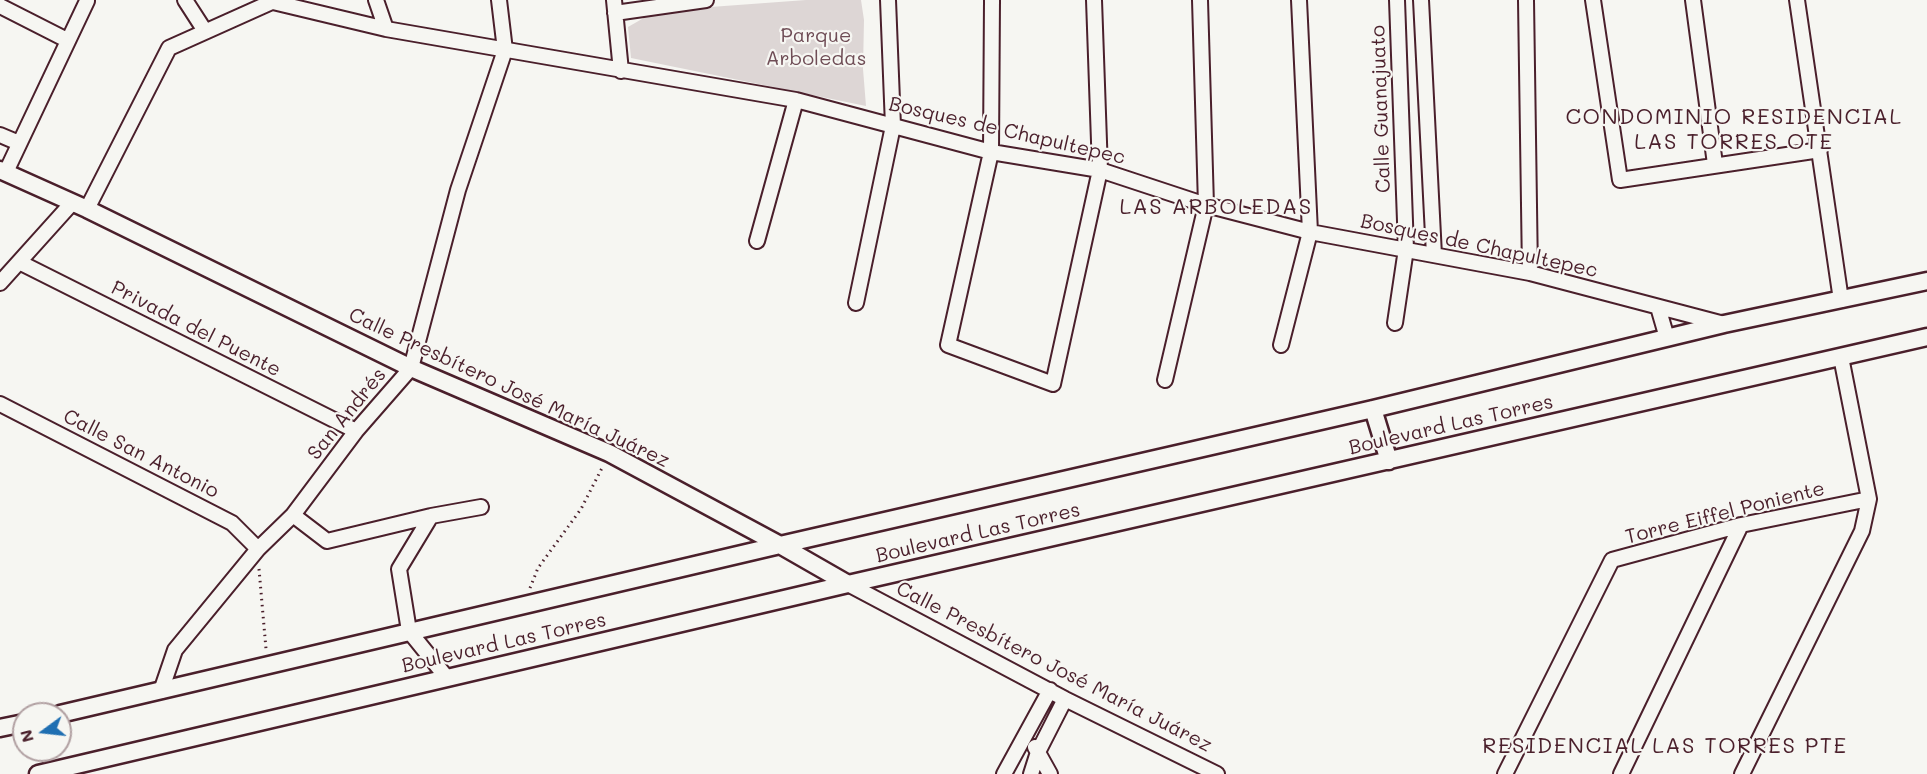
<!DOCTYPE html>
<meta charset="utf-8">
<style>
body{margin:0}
#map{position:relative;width:1927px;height:774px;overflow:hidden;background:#f6f6f2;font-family:Mali,sans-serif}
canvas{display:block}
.north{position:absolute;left:12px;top:702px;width:60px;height:60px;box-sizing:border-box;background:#f6f6f2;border:2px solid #b1a0a2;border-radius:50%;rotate:255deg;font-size:16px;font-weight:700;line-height:24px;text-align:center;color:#4a1f2b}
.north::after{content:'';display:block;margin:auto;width:21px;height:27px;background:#1f6fb2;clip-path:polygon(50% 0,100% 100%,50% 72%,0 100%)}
</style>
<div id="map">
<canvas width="1927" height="774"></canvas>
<div class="north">N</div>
</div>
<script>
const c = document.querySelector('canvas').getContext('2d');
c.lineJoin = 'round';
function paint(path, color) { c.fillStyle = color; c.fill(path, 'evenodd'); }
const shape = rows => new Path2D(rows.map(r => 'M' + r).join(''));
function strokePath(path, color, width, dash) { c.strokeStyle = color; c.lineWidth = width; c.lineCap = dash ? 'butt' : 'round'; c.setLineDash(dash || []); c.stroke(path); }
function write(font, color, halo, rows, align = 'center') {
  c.font = font + ' Mali,sans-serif'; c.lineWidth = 4.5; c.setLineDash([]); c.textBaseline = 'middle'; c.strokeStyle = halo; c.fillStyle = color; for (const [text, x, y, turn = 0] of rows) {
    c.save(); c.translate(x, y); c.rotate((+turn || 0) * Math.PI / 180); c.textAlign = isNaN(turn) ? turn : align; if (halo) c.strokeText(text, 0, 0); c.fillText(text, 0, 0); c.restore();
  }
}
paint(shape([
 [806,0,861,0,864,20,863,69,866,106,631,58,628,27,656,11]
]), '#ddd6d5');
const minor = shape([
 [185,0,205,31],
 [376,0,386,29],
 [614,0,621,71],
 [992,0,991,152,948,345,1053,384,1100,170,1094,0],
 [1421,0,1434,255],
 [1526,0,1530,273],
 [1593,0,1620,180,1820,150],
 [1693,0,1715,164],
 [1797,0,1841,300],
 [273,2,386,29,796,100,991,152,1100,170,1206,205,1310,232,1530,273,1724,324],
 [0,6,67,40],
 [615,13,706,0],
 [0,135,19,143],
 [6,172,87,1],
 [87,209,169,48,276,0],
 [757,241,796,100],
 [19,262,356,431],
 [0,283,72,203],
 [856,303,893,126,888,0],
 [1658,307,1667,338],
 [1395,323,1406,249,1397,0],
 [1281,345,1310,232,1299,0],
 [1165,380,1206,205,1200,0],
 [0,404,232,523,258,549],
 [293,515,327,541,431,516,481,507],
 [431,516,399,569,409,631,447,678],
 [848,584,1065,699,1217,774],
 [161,691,175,650,258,549,293,515,356,431,411,368,458,190,505,50,499,0],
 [1035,747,1050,774],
 [1004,774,1050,690],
 [1031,774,1038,752,1065,699],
 [1505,774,1612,560,1741,525,1869,499],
 [1621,774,1741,525],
 [1742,774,1862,531,1869,499,1841,357]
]);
const tertiary = shape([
 [0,170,87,209,411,368,609,453,780,545,848,584],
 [1373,409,1389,461],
 [60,714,780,545,1373,409,1724,324,1927,281],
 [0,728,24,723],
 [38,774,848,584,1927,337]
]);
strokePath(minor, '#4a1f2b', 18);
strokePath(tertiary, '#4a1f2b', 21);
strokePath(shape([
 [259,569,266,649],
 [530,588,538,568,581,509,602,468]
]), '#4a1f2b', 3, [1.5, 4.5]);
strokePath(minor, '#f6f6f2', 14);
strokePath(tertiary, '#f6f6f2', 16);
write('20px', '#6f4d56', '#f6f6f2', [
 ["Parque",816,36],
 ["Arboledas",816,59]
]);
write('20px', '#4a1f2b', '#f6f6f2', [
 ["Calle Guanajuato",1381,109,-92],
 ["Bosques de Chapultepec",1007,131,13],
 ["Bosques de Chapultepec",1479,246,12],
 ["Privada del Puente",196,329,27],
 ["Calle Presbítero José María Juárez",509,388,25],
 ["San Andrés",347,414,-51],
 ["Boulevard Las Torres",1451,425,-13],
 ["Calle San Antonio",141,454,27],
 ["Torre Eiffel Poniente",1725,513,-14],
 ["Boulevard Las Torres",978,533,-13],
 ["Boulevard Las Torres",504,643,-13],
 ["Calle Presbítero José María Juárez",1054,667,27]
]);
c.letterSpacing = '1.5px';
write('22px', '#4a1f2b', '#f6f6f2', [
 ["CONDOMINIO RESIDENCIAL",1734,117],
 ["LAS TORRES OTE",1734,142],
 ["LAS ARBOLEDAS",1216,207],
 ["RESIDENCIAL LAS TORRES PTE",1665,746]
]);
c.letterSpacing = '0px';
</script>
